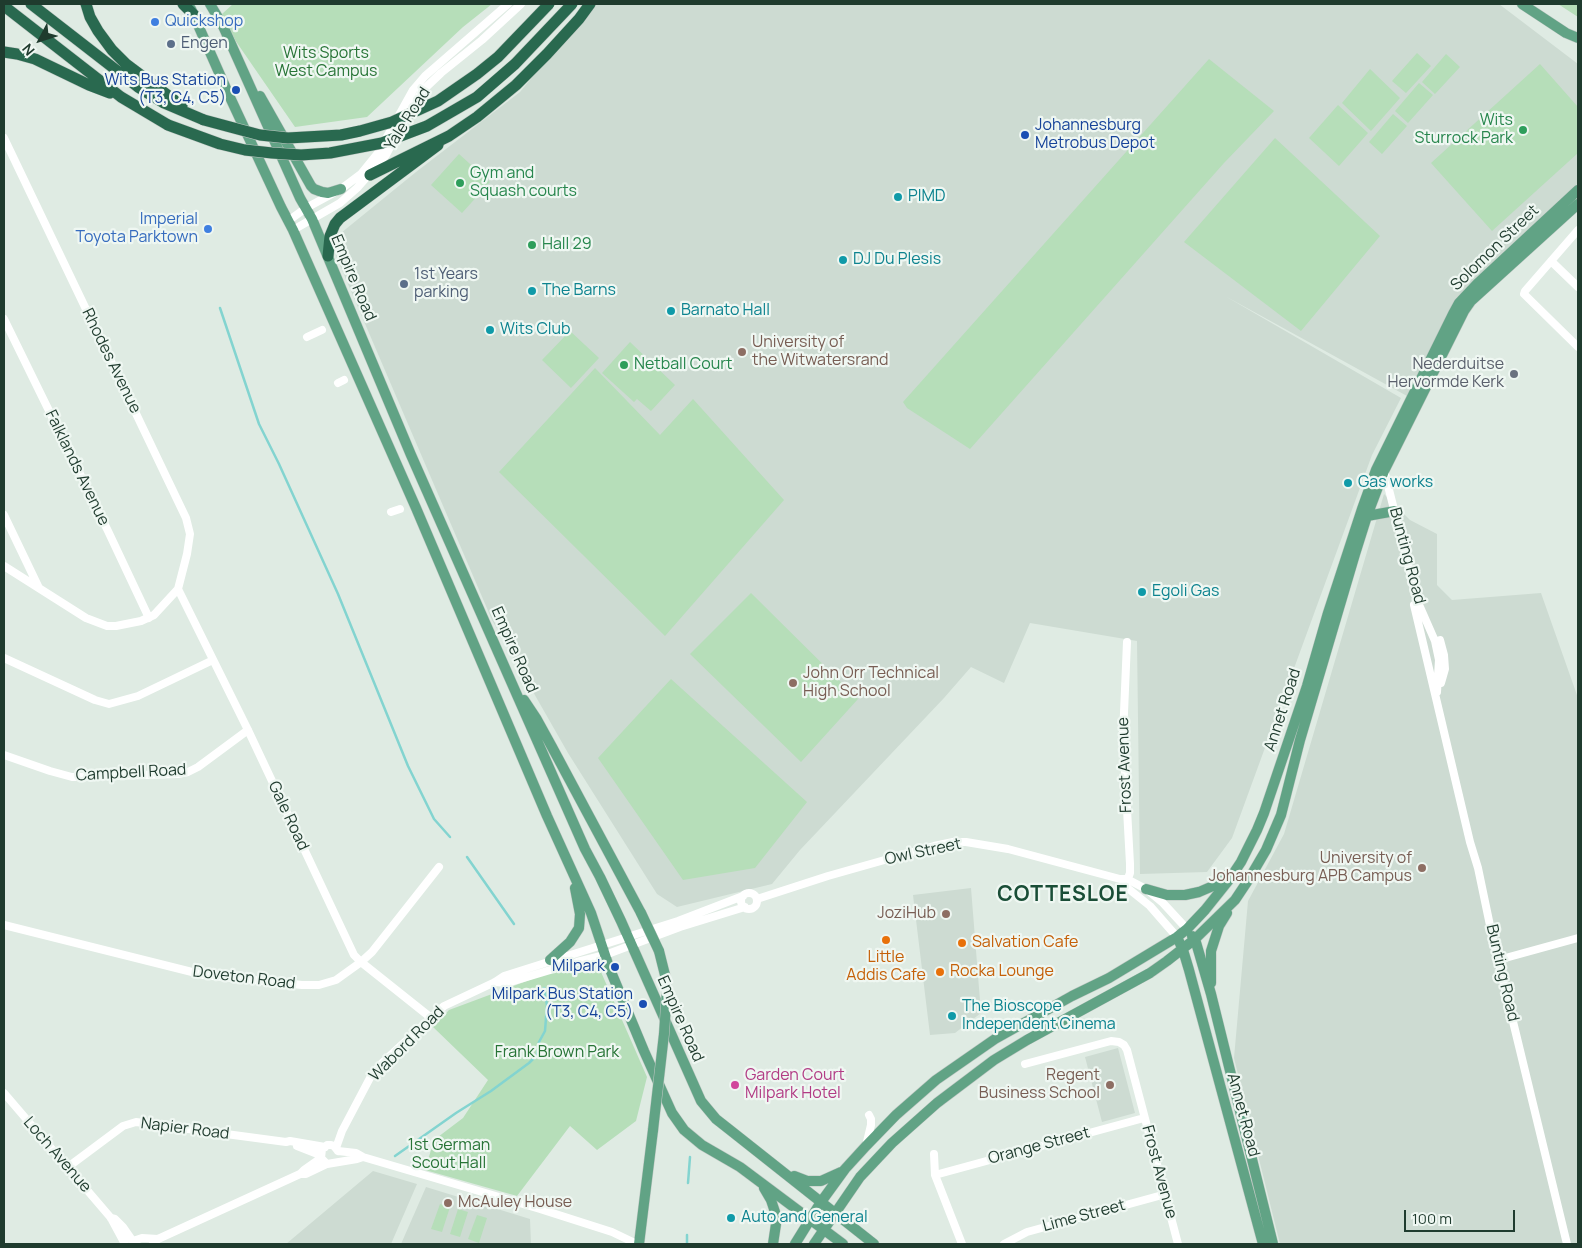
<!DOCTYPE html>
<style>
body{margin:0}
#map{position:relative;width:1582px;height:1248px;overflow:hidden;background:#dfebe3;font-family:Manrope,sans-serif}
canvas{display:block}
.frame{position:absolute;inset:0;border:5px solid #1f3b2e;pointer-events:none}
.north{position:absolute;left:15px;top:15px;width:50px;height:50px;-webkit-text-stroke:4px #eff7f2;paint-order:stroke;rotate:230deg;font-size:14px;font-weight:700;line-height:20px;text-align:center;color:#1f3b2e}
.north::after{content:'';display:block;margin:auto;width:18px;height:22px;background:#1f3b2e;clip-path:polygon(50% 0,100% 100%,50% 72%,0 100%)}
.scale{position:absolute;left:1404px;top:1210px;width:111px;height:22px;box-sizing:border-box;border:2px solid #1f3b2e;border-top:0;padding-left:6px;font-size:15px;line-height:18px;white-space:nowrap;color:#1f3b2e;-webkit-text-stroke:4px #eff7f2;paint-order:stroke}
</style>
<div id="map">
<canvas width="1582" height="1248"></canvas>
<div class="frame"></div>
<div class="north">N</div>
<div class="scale">100 m</div>
</div>
<script>
const c = document.querySelector('canvas').getContext('2d');
c.lineJoin = 'round';
function paint(path, color) { c.fillStyle = color; c.fill(path, 'evenodd'); }
const shape = rows => new Path2D(rows.map(r => 'M' + r).join(''));
function strokePath(path, color, width, dash) { c.strokeStyle = color; c.lineWidth = width; c.lineCap = dash ? 'butt' : 'round'; c.setLineDash(dash || []); c.stroke(path); }
function write(font, color, halo, rows, align = 'center') {
  c.font = font + ' Manrope,sans-serif'; c.lineWidth = 4.5; c.setLineDash([]); c.textBaseline = 'middle'; c.strokeStyle = halo; c.fillStyle = color; for (const [text, x, y, turn = 0] of rows) {
    c.save(); c.translate(x, y); c.rotate((+turn || 0) * Math.PI / 180); c.textAlign = isNaN(turn) ? turn : align; if (halo) c.strokeText(text, 0, 0); c.fillText(text, 0, 0); c.restore();
  }
}
paint(shape([
 [592,4,1499,4,1578,64,1578,183,1464,291,1407,396,1225,296,1401,398,1372,455,1232,838,1207,872,1140,874,1137,641,1030,623,1004,683,971,667,944,698,800,850,772,884,677,907,657,894,568,753,492,620,336,256,341,233,416,172,520,92],
 [1384,494,1410,520,1437,534,1437,585,1452,600,1541,593,1578,698,1578,1244,1280,1244,1234,1058,1248,901,1284,834],
 [971,888,981,1013,955,1033,930,1035,913,895],
 [1118,1048,1135,1113,1102,1122,1085,1057],
 [373,1171,417,1184,391,1244,286,1244],
 [426,1187,530,1219,531,1244,401,1244]
]), '#cddbd2');
paint(shape([
 [233,4,492,4,463,27,367,117,295,127,235,40,222,14],
 [1558,4,1578,4,1578,17],
 [1417,53,1431,66,1406,93,1392,81],
 [1446,54,1460,67,1435,94,1422,82],
 [1209,59,1274,111,1224,163,970,449,907,408,903,402],
 [1540,64,1578,107,1578,153,1492,231,1431,163],
 [1370,69,1400,98,1371,131,1342,103],
 [1419,83,1433,95,1408,123,1395,111],
 [1338,105,1368,133,1339,166,1309,138],
 [1393,114,1407,126,1382,154,1369,142],
 [1275,138,1380,236,1301,331,1184,242],
 [459,154,490,182,462,213,431,185],
 [570,331,599,358,571,388,542,360],
 [630,342,675,385,651,411,637,399,634,402,602,373],
 [595,368,660,435,693,399,784,500,665,636,499,472],
 [751,593,858,699,801,762,690,654],
 [671,679,807,802,755,868,683,880,598,758],
 [594,956,647,1077,636,1121,597,1150,570,1126,517,1196,425,1170,434,1140,463,1118,488,1080,433,1027,449,1010],
 [440,1204,450,1207,442,1232,431,1229],
 [458,1209,468,1212,460,1237,450,1234],
 [477,1215,487,1218,479,1243,468,1239]
]), '#b6deb9');
strokePath(shape([
 [220,308,259,424,279,464,338,594,408,766,434,819,450,837],
 [467,857,514,924],
 [395,1156,456,1113,491,1091,529,1063,537,1055,539,1042,545,1031,547,1005,544,988],
 [688,1183,690,1157],
 [687,1244,687,1235]
]), '#83d4d0', 2.5);
const major = shape([
 [210,4,223,26,300,198,312,219,411,455,585,849,600,877,621,921,701,1101,716,1119,730,1130,874,1244],
 [1522,4,1566,33,1578,38],
 [191,9,228,93,281,207,293,230,416,508,547,816,591,913,609,967,644,1051,672,1113,684,1130,702,1145,740,1167,843,1244],
 [260,96,311,186,314,189,322,192,328,193,341,189],
 [1367,516,1395,511],
 [524,700,536,718,552,747,641,913],
 [1146,889,1167,895,1185,895,1199,892,1213,886,1221,881,1228,874],
 [1192,936,1195,939,1211,994,1273,1244],
 [1177,937,1183,950,1189,970,1263,1244],
 [659,951,665,975,667,990],
 [550,960,570,942,579,928,580,914,575,888],
 [1211,983,1211,951,1219,926,1227,913],
 [794,1176,807,1181,821,1181,841,1172],
 [764,1188,771,1200,775,1212,776,1224,773,1244],
 [639,1244,653,1130],
 [795,1244,821,1202,845,1169,866,1146,896,1115,936,1080,995,1039,1072,996,1109,978,1177,937,1187,929,1205,910,1229,880,1241,862,1257,830,1264,813,1307,686,1328,613,1362,509,1376,470,1453,314,1459,303,1477,284,1578,190],
 [814,1244,860,1177,892,1143,937,1103,994,1060,1027,1040,1150,973,1167,961,1195,939,1235,900,1249,879,1266,850,1281,815,1300,740,1355,554,1367,516,1384,471,1464,311,1471,301,1578,204]
]);
const highway = shape([
 [31,4,138,87,164,103,204,120],
 [86,4,90,17,98,31,112,50,126,64,182,106],
 [183,4,194,15],
 [4,6,121,97,168,125],
 [4,52,17,54,35,59,89,85,110,93],
 [370,175,449,136,477,117,516,85,547,54,579,19,590,4],
 [328,256,330,236,335,224,340,218,438,145]
]);
strokePath(major, '#c0c8c4', 11);
strokePath(highway, '#c0c8c4', 12);
strokePath(shape([
 [4,138,186,518,190,534,187,554,178,589,154,615,141,621,116,626,107,626,86,618,4,566],
 [288,221,306,208,341,189,361,174,378,153,413,90,425,76,508,4],
 [293,230,340,203,357,188,386,155,401,126,422,91,441,73,482,40,521,4],
 [1578,230,1525,291,1524,294,1578,347],
 [1551,261,1578,287],
 [4,319,108,531,149,618],
 [307,337,322,330],
 [338,383,344,380],
 [1384,470,1417,600,1435,641,1439,660,1437,692],
 [391,512,400,509],
 [4,515,39,588],
 [178,589,248,730,354,955,361,962,430,1017],
 [1414,605,1470,842,1478,868,1492,935,1567,1244],
 [1440,640,1444,655,1445,669,1441,683],
 [4,658,95,700,109,704,138,696,213,660],
 [4,755,50,771,72,777,178,774,188,772,198,767,248,730],
 [1123,883,1125,886,1150,906,1177,937],
 [1125,886,1130,873,1130,864,1123,736,1127,642],
 '741 901a8 8 0 1 1 16 0a8 8 0 1 1-16 0Z',
 [757,899,828,876,934,846,953,842,966,842,1008,849,1120,879,1127,879,1146,889,1163,903,1187,929],
 [4,925,204,975,302,985,319,985,336,980,361,962,372,952,439,867],
 [1498,960,1578,938],
 [495,982,507,983,577,962,605,955,680,927,745,907],
 [1025,1064,1111,1041,1119,1042,1124,1045,1127,1050,1178,1244],
 [4,1093,111,1218,125,1244],
 [297,1146,320,1155],
 [866,1146,871,1125,871,1119,869,1115],
 [336,1148,342,1131,371,1076,381,1064,444,1006,495,982,504,976,678,921,743,896],
 [338,1151,356,1153,363,1157,540,1209,612,1232,637,1244],
 [934,1154,935,1175,962,1244],
 [327,1164,321,1158,322,1149,327,1145,331,1145,334,1146,338,1151],
 [68,1167,123,1126,136,1122,286,1142,290,1141,325,1147],
 [300,1174,304,1170,321,1158],
 [935,1175,1144,1118],
 [111,1218,115,1219,123,1227,132,1240],
 [133,1241,142,1238,158,1239],
 [153,1244,158,1239,300,1174,306,1174,327,1164,357,1159,363,1157],
 [1004,1244,1027,1232,1166,1194]
]), '#fff', 8);
strokePath(major, '#61a385', 10);
strokePath(highway, '#29694f', 11);
const majorBridge = shape([
 [641,913,659,951],
 [653,1130,664,1034,667,990]
]);
const highwayBridge = shape([
 [204,120,260,135,288,138,341,135,360,131,392,122,438,101,477,74,498,57,549,4],
 [168,125,220,144,245,150,272,153,301,155,330,153,382,143,427,126,477,97,515,64,572,4]
]);
strokePath(majorBridge, '#c0c8c4', 11, []);
strokePath(highwayBridge, '#c0c8c4', 12, []);
strokePath(majorBridge, '#61a385', 10);
strokePath(highwayBridge, '#29694f', 11);
for (const [x, y, r, color] of [
 [155,22,5,"#3f7fe0"],
 [171,44,5,"#5c6f8a"],
 [236,90,5,"#1a4fb4"],
 [1523,130,5,"#2e9e5b"],
 [1025,135,5,"#1a4fb4"],
 [460,183,5,"#2e9e5b"],
 [898,197,5,"#0f9aa8"],
 [208,229,5,"#3f7fe0"],
 [532,245,5,"#2e9e5b"],
 [843,260,5,"#0f9aa8"],
 [404,284,5,"#5c6f8a"],
 [532,291,5,"#0f9aa8"],
 [671,311,5,"#0f9aa8"],
 [490,330,5,"#0f9aa8"],
 [742,352,5,"#8d6e63"],
 [624,365,5,"#2e9e5b"],
 [1514,374,5,"#6b7280"],
 [1348,483,5,"#0f9aa8"],
 [1142,592,5,"#0f9aa8"],
 [793,683,5,"#8d6e63"],
 [1422,868,5,"#8d6e63"],
 [946,914,5,"#8d6e63"],
 [886,940,5,"#e8710a"],
 [962,943,5,"#e8710a"],
 [615,967,5,"#1a4fb4"],
 [940,972,5,"#e8710a"],
 [643,1004,5,"#1a4fb4"],
 [952,1016,5,"#0f9aa8"],
 [735,1085,5,"#d1479c"],
 [1110,1085,5,"#8d6e63"],
 [448,1203,5,"#8d6e63"],
 [731,1218,5,"#0f9aa8"]
]) { const dot = new Path2D(); dot.arc(x, y, r, 0, 2 * Math.PI); c.fillStyle = color; c.fill(dot); strokePath(dot, '#eff7f2', 2); }
write('16px', '#366cbe', '#eff7f2', [
 ["Quickshop",165,22],
 ["Imperial",198,220,"right"],
 ["Toyota Parktown",198,238,"right"]
], 'left');
write('16px', '#4e5e75', '#eff7f2', [
 ["Engen",181,44],
 ["1st Years",414,275],
 ["parking",414,293]
], 'left');
write('16px', '#277436', '#eff7f2', [
 ["Wits Sports",326,54],
 ["West Campus",326,72],
 ["Frank Brown Park",557,1053],
 ["1st German",449,1146],
 ["Scout Hall",449,1164]
]);
write('16px', '#164399', '#eff7f2', [
 ["Wits Bus Station",226,81],
 ["(T3, C4, C5)",226,99],
 ["Johannesburg",1035,126,"left"],
 ["Metrobus Depot",1035,144,"left"],
 ["Milpark",605,967],
 ["Milpark Bus Station",633,995],
 ["(T3, C4, C5)",633,1013]
], 'right');
write('16px', '#1f3b2e', '#eff7f2', [
 ["Yale Road",408,119,-58],
 ["Solomon Street",1495,248,-44],
 ["Empire Road",353,278,67],
 ["Rhodes Avenue",111,361,64],
 ["Falklands Avenue",77,468,64],
 ["Bunting Road",1407,556,75],
 ["Empire Road",514,650,66],
 ["Annet Road",1283,710,-72],
 ["Frost Avenue",1125,765,-92],
 ["Campbell Road",131,773,-3],
 ["Gale Road",288,816,65],
 ["Owl Street",923,852,-12],
 ["Bunting Road",1502,973,77],
 ["Doveton Road",244,978,7],
 ["Empire Road",680,1019,66],
 ["Wabord Road",407,1044,-45],
 ["Annet Road",1243,1115,75],
 ["Napier Road",185,1129,7],
 ["Orange Street",1039,1146,-15],
 ["Loch Avenue",57,1155,49],
 ["Frost Avenue",1159,1172,75],
 ["Lime Street",1084,1216,-15]
]);
write('16px', '#27864d', '#eff7f2', [
 ["Wits",1513,121,"right"],
 ["Sturrock Park",1513,139,"right"],
 ["Gym and",470,174],
 ["Squash courts",470,192],
 ["Hall 29",542,245],
 ["Netball Court",634,365]
], 'left');
write('16px', '#0d838f', '#eff7f2', [
 ["PIMD",908,197],
 ["DJ Du Plesis",853,260],
 ["The Barns",542,291],
 ["Barnato Hall",681,311],
 ["Wits Club",500,330],
 ["Gas works",1358,483],
 ["Egoli Gas",1152,592],
 ["The Bioscope",962,1007],
 ["Independent Cinema",962,1025],
 ["Auto and General",741,1218]
], 'left');
write('16px', '#785e54', '#eff7f2', [
 ["University of",752,343],
 ["the Witwatersrand",752,361],
 ["John Orr Technical",803,674],
 ["High School",803,692],
 ["University of",1412,859,"right"],
 ["Johannesburg APB Campus",1412,877,"right"],
 ["JoziHub",936,914,"right"],
 ["Regent",1100,1076,"right"],
 ["Business School",1100,1094,"right"],
 ["McAuley House",458,1203]
], 'left');
write('16px', '#5b616d', '#eff7f2', [
 ["Nederduitse",1504,365],
 ["Hervormde Kerk",1504,383]
], 'right');
write('16px', '#c56008', '#eff7f2', [
 ["Salvation Cafe",972,943],
 ["Little",886,958,"center"],
 ["Addis Cafe",886,976,"center"],
 ["Rocka Lounge",950,972]
], 'left');
write('16px', '#b23c85', '#eff7f2', [
 ["Garden Court",745,1076],
 ["Milpark Hotel",745,1094]
], 'left');
c.letterSpacing = '1px';
write('bold 21px', '#1a4e37', '#eff7f2', [
 ["COTTESLOE",1063,895]
]);
c.letterSpacing = '0px';
</script>
